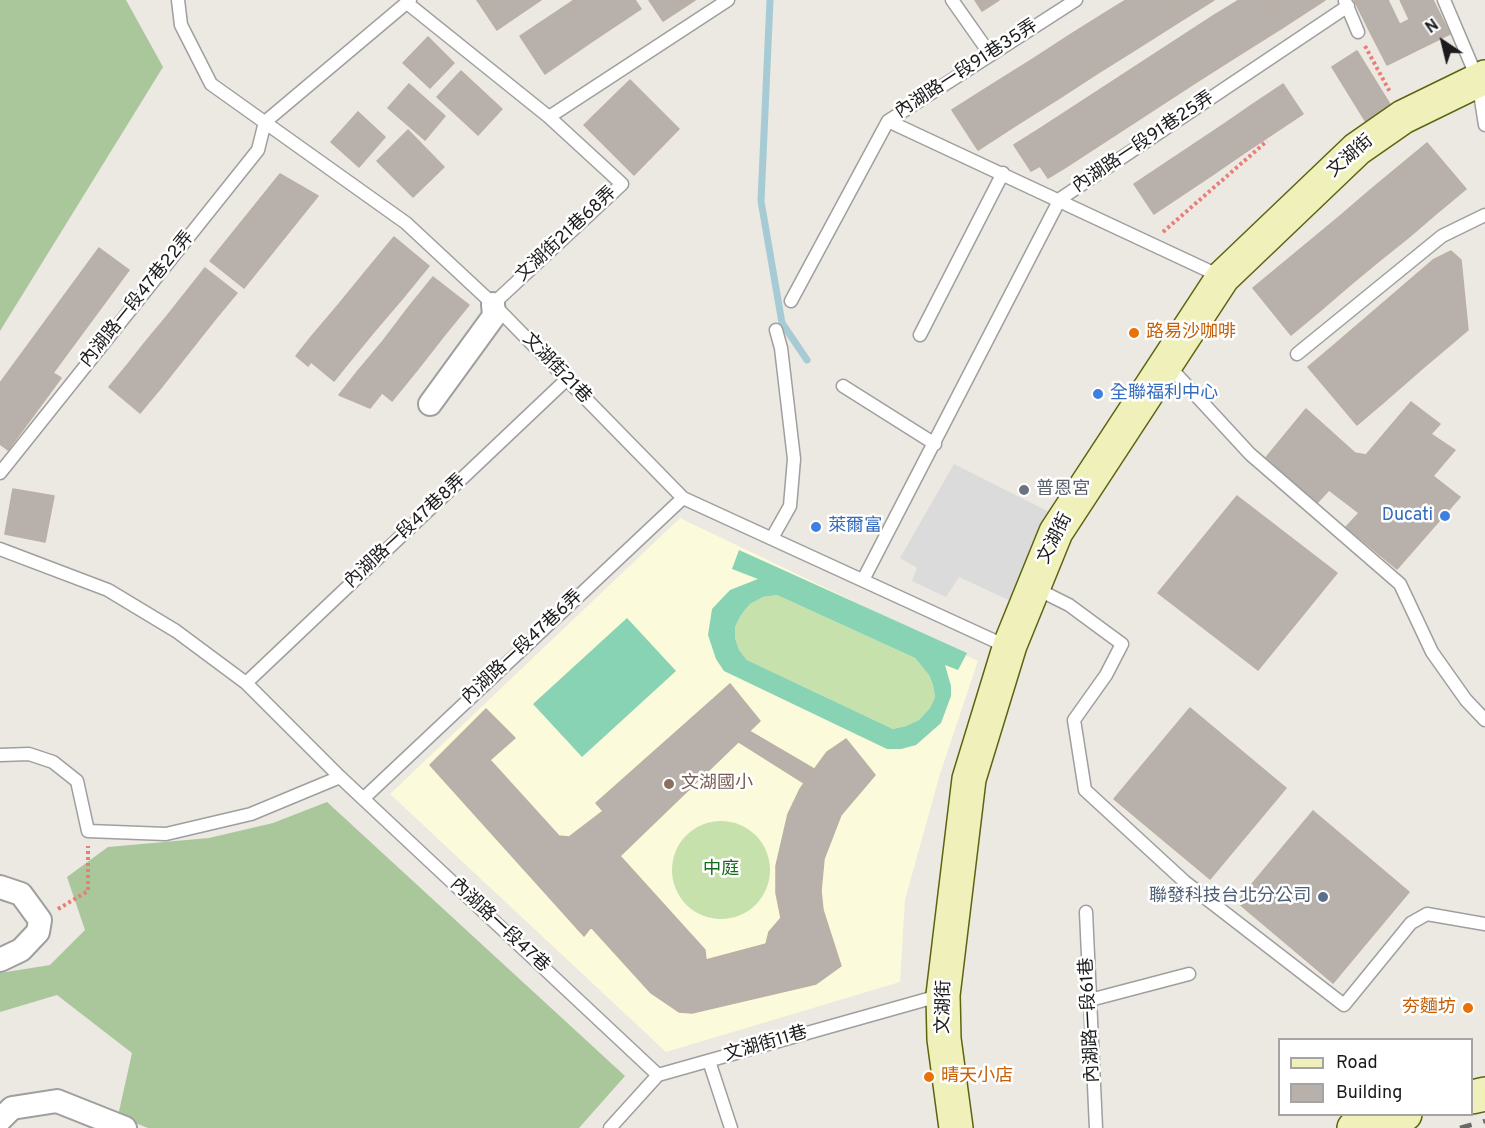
<!DOCTYPE html>
<meta charset="utf-8">
<style>
body{margin:0}
#map{position:relative;width:1485px;height:1128px;overflow:hidden;background:#ece8e2;font-family:Overpass,sans-serif}
canvas{display:block}
.legend{position:absolute;left:1278px;top:1038px;width:195px;height:78px;box-sizing:border-box;background:#fff;border:2px solid #a4a4a4;margin:0;padding:8px 10px;list-style:none;font-size:18px;color:#1b1b1b}
.legend li{display:flex;align-items:center;gap:12px;height:30px}
.legend b{width:30px;border:2px solid #a4a4a4}
.north{position:absolute;left:1413px;top:12px;width:60px;height:60px;-webkit-text-stroke:4px #fff;paint-order:stroke;rotate:325deg;font-size:16px;font-weight:700;line-height:24px;text-align:center;color:#1b1b1b}
.north::after{content:'';display:block;margin:auto;width:21px;height:27px;background:#1b1b1b;clip-path:polygon(50% 0,100% 100%,50% 72%,0 100%)}
</style>
<div id="map">
<canvas width="1485" height="1128"></canvas>
<ul class="legend">
<li><b style="height:8px;background:#f0f1ba"></b>Road</li>
<li><b style="height:16px;background:#b8b1ab"></b>Building</li>
</ul>
<div class="north">N</div>
</div>
<script>
const c = document.querySelector('canvas').getContext('2d');
c.lineJoin = 'round';
function paint(path, color) { c.fillStyle = color; c.fill(path, 'evenodd'); }
const shape = rows => new Path2D(rows.map(r => 'M' + r).join(''));
function strokePath(path, color, width, dash) { c.strokeStyle = color; c.lineWidth = width; c.lineCap = dash ? 'butt' : 'round'; c.setLineDash(dash || []); c.stroke(path); }
function write(font, color, halo, rows, align = 'center') {
  c.font = font + ' Overpass,"Noto Sans TC",sans-serif'; c.lineWidth = 5; c.setLineDash([]); c.textBaseline = 'middle'; c.strokeStyle = halo; c.fillStyle = color; for (const [text, x, y, turn = 0] of rows) {
    c.save(); c.translate(x, y); c.rotate((+turn || 0) * Math.PI / 180); c.textAlign = isNaN(turn) ? turn : align; if (halo) c.strokeText(text, 0, 0); c.fillText(text, 0, 0); c.restore();
  }
}
paint(shape([
 [680,518,978,661,940,774,905,900,900,982,666,1052,390,794]
]), '#fbfadb');
paint(shape([
 [777,595,915,658,929,675,933,685,935,697,930,708,919,720,906,726,893,729,747,660,739,650,735,638,735,627,741,615,750,604,763,597],
 '672 870a49 49 0 1 1 98 0a49 49 0 1 1-98 0Z'
]), '#c7e1ac');
paint(shape([
 [0,0,126,0,163,67,0,331],
 [327,802,625,1076,579,1128,148,1128,118,1116,132,1053,57,995,0,1012,0,973,50,965,85,930,67,877,108,847,209,838,273,823]
]), '#a9c79b');
paint(shape([
 [739,550,967,653,958,670,945,665,951,686,951,696,941,723,916,745,901,749,887,749,724,671,716,659,708,635,712,609,730,590,758,579,732,569],
 [777,595,915,658,929,675,933,685,935,697,930,708,919,720,906,726,893,729,747,660,739,650,735,638,735,627,741,615,750,604,763,597],
 [627,618,676,671,582,757,533,704]
]), '#87d3b4');
paint(shape([
 [954,464,1057,516,1013,602,959,577,946,597,912,581,917,568,900,558]
]), '#dbdbdb');
strokePath(shape([
 [770,0,761,201,782,323,807,360]
]), '#a6cbd5', 7);
const building = shape([
 [477,0,541,0,497,30,477,0],
 [574,0,635,0,641,9,593,41,568,4,574,0],
 [649,0,695,0,663,21,649,0],
 [975,0,999,0,982,11,975,0],
 [1126,0,1165,0,1179,22,1138,48,1113,8,1126,0],
 [1165,0,1214,0,1179,22,1165,0],
 [1239,0,1264,0,1282,28,1239,55,1213,16,1239,0],
 [1264,0,1325,0,1282,28,1264,0],
 [1354,0,1388,0,1400,25,1373,38,1354,0],
 [1400,0,1433,0,1436,6,1409,19,1400,0],
 [568,4,593,41,545,74,520,36,568,4],
 [1436,6,1450,34,1387,65,1373,38,1436,6],
 [1113,8,1138,48,1098,73,1073,33,1113,8],
 [1213,16,1239,55,1195,83,1170,44,1213,16],
 [1073,33,1098,73,1058,99,1033,59,1073,33],
 [428,37,454,63,430,88,403,63,428,37],
 [1170,44,1195,83,1152,111,1127,72,1170,44],
 [1357,51,1391,106,1366,122,1332,67,1357,51],
 [1033,59,1058,99,1018,124,993,84,1033,59],
 [461,71,502,109,478,135,437,97,461,71],
 [1127,72,1152,111,1109,139,1084,100,1127,72],
 [630,80,654,104,609,150,584,125,630,80],
 [409,84,445,116,425,140,388,108,409,84],
 [993,84,1018,124,978,150,952,110,993,84],
 [1283,84,1303,114,1273,134,1253,104,1283,84],
 [1084,100,1109,139,1066,167,1041,128,1084,100],
 [654,104,679,129,634,175,609,150,654,104],
 [1253,104,1273,134,1243,154,1224,124,1253,104],
 [358,112,385,137,359,167,331,142,358,112],
 [1224,124,1243,154,1214,174,1194,144,1224,124],
 [1041,128,1066,167,1048,178,1040,166,1031,171,1014,145,1041,128],
 [408,130,444,167,413,197,377,161,408,130],
 [1427,143,1466,189,1436,214,1398,167,1427,143],
 [1194,144,1214,174,1184,194,1164,164,1194,144],
 [1164,164,1184,194,1154,214,1134,184,1164,164],
 [1398,167,1436,214,1408,238,1369,191,1398,167],
 [280,174,318,196,281,242,247,215,280,174],
 [1369,191,1408,238,1378,262,1340,216,1369,191],
 [247,215,281,242,244,288,210,261,247,215],
 [1340,216,1378,262,1349,286,1311,240,1340,216],
 [394,237,429,266,402,299,366,271,394,237],
 [1311,240,1349,286,1320,311,1282,264,1311,240],
 [99,248,129,270,53,373,61,378,8,450,0,444,0,383,99,248],
 [1451,251,1461,260,1465,300,1450,312,1442,303,1400,339,1376,309,1433,260,1451,251],
 [1282,264,1320,311,1291,335,1253,288,1282,264],
 [205,268,237,293,217,317,186,292,205,268],
 [366,271,402,299,373,333,339,304,366,271],
 [433,277,469,305,443,337,408,308,433,277],
 [186,292,217,317,198,341,167,316,186,292],
 [1465,300,1468,330,1423,368,1400,339,1442,303,1450,312,1465,300],
 [339,304,373,333,346,366,311,337,339,304],
 [408,308,443,337,418,369,383,341,408,308],
 [1376,309,1423,368,1383,403,1334,345,1376,309],
 [167,316,198,341,179,365,147,340,167,316],
 [311,337,346,366,334,381,311,362,308,366,296,356,311,337],
 [147,340,179,365,160,389,128,364,147,340],
 [383,341,418,369,392,401,357,372,383,341],
 [1334,345,1383,403,1357,425,1308,367,1334,345],
 [128,364,160,389,140,413,109,387,128,364],
 [357,372,382,393,370,408,339,395,357,372],
 [1411,402,1440,424,1431,434,1455,450,1433,476,1460,497,1397,569,1346,527,1359,513,1329,490,1317,503,1264,460,1306,409,1355,453,1366,455,1411,402],
 [13,489,54,496,45,542,5,534,13,489],
 [1237,496,1337,573,1258,670,1158,593,1237,496],
 [730,684,760,721,620,856,705,950,706,960,766,944,769,932,781,918,776,893,776,866,788,814,800,789,827,752,846,739,875,775,841,815,824,859,821,891,823,910,841,966,816,984,692,1013,679,1012,651,993,591,927,584,936,430,765,486,709,515,738,490,760,559,836,569,837,603,811,596,803,730,684],
 [1190,708,1286,788,1210,879,1114,799,1190,708],
 [749,731,814,769,804,783,739,742,749,731],
 [1313,811,1409,892,1333,983,1237,902,1313,811]
]);
paint(building, '#b8b1ab');
strokePath(building, '#bbafa6', 1.5);
const lane = shape([
 [178,0,181,25,211,84,406,223,493,304,683,498,1008,647],
 [952,0,990,54],
 [1444,0,1478,80,1485,125],
 [1345,1,1358,32],
 [407,3,549,117,622,184,493,304],
 [549,117,728,0],
 [888,121,1222,277],
 [265,122,410,0],
 [791,301,888,121,1076,0],
 [920,335,1003,173],
 [1297,354,1442,236,1485,215],
 [1167,364,1250,454,1400,584,1432,652,1466,700,1485,720],
 [843,386,935,444],
 [0,473,258,150,265,122],
 [772,538,790,506,794,459,781,348,776,330],
 [0,549,108,590,176,631,246,683,340,777,658,1075],
 [863,580,1060,199,1348,6],
 [1035,588,1069,605,1122,644,1106,675,1074,720,1085,790,1185,882,1344,1005,1411,923,1427,914,1485,924],
 [246,683,566,380],
 [0,755,29,754,53,762,77,781,88,831,166,834,251,814,340,777],
 [364,798,683,498],
 [1086,912,1096,1128],
 [1090,1000,1189,974],
 [709,1061,731,1128],
 [610,1128,658,1075,942,995]
]);
const street = shape([
 [430,404,494,316,493,304],
 [0,887,21,894,40,920,38,932,21,950,0,960],
 [0,1120,12,1108,57,1101,125,1128]
]);
const secondary = shape([
 [1472,1097,1485,1094],
 [956,1128,944,1039,943,995,969,779,1010,645,1056,532,1223,277,1357,149,1403,117,1485,77],
 [1354,1128,1405,1114]
]);
strokePath(lane, '#9f9f9f', 15);
strokePath(street, '#9f9f9f', 26);
strokePath(secondary, '#5d6410', 36);
strokePath(shape([
 [1365,46,1390,92],
 [1163,232,1267,141],
 [58,909,88,891,88,846]
]), '#ea7e74', 4, [3, 3]);
strokePath(lane, '#fff', 12);
strokePath(street, '#fff', 22);
strokePath(secondary, '#f0f1ba', 33);
strokePath(shape([
 [1460,1128,1485,1121]
]), '#696969', 4.5, [12, 12]);
for (const [x, y, r, color] of [
 [1134,333,6,"#e8710a"],
 [1098,394,6,"#3f7fe0"],
 [1024,490,6,"#6b7280"],
 [1445,516,6,"#3f7fe0"],
 [816,527,6,"#3f7fe0"],
 [669,784,6,"#8d6e63"],
 [1323,897,6,"#5c6f8a"],
 [1468,1008,6,"#e8710a"],
 [929,1077,6,"#e8710a"]
]) { const dot = new Path2D(); dot.arc(x, y, r, 0, 2 * Math.PI); c.fillStyle = color; c.fill(dot); strokePath(dot, '#fff', 2); }
write('18px', '#1b1b1b', '#fff', [
 ["內湖路一段91巷35弄",967,70,-33],
 ["內湖路一段91巷25弄",1144,143,-34],
 ["文湖街",1351,157,-41],
 ["文湖街21巷68弄",567,235,-43],
 ["內湖路一段47巷22弄",138,300,-51],
 ["文湖街21巷",556,369,46],
 ["內湖路一段47巷8弄",406,532,-43],
 ["文湖街",1056,539,-63],
 ["內湖路一段47巷6弄",523,648,-43],
 ["內湖路一段47巷",499,926,43],
 ["文湖街",945,1007,-89],
 ["內湖路一段61巷",1091,1020,-93],
 ["文湖街11巷",766,1045,-16]
]);
write('18px', '#c56008', '#fff', [
 ["路易沙咖啡",1146,333],
 ["夯麵坊",1456,1008,"right"],
 ["晴天小店",941,1077]
], 'left');
write('18px', '#366cbe', '#fff', [
 ["全聯福利中心",1110,394],
 ["Ducati",1433,516,"right"],
 ["萊爾富",828,527]
], 'left');
write('18px', '#5b616d', '#fff', [
 ["普恩宮",1036,490]
], 'left');
write('18px', '#785e54', '#fff', [
 ["文湖國小",681,784]
], 'left');
write('18px', '#166c1b', '#fff', [
 ["中庭",721,870]
]);
write('18px', '#4e5e75', '#fff', [
 ["聯發科技台北分公司",1311,897]
], 'right');
</script>
